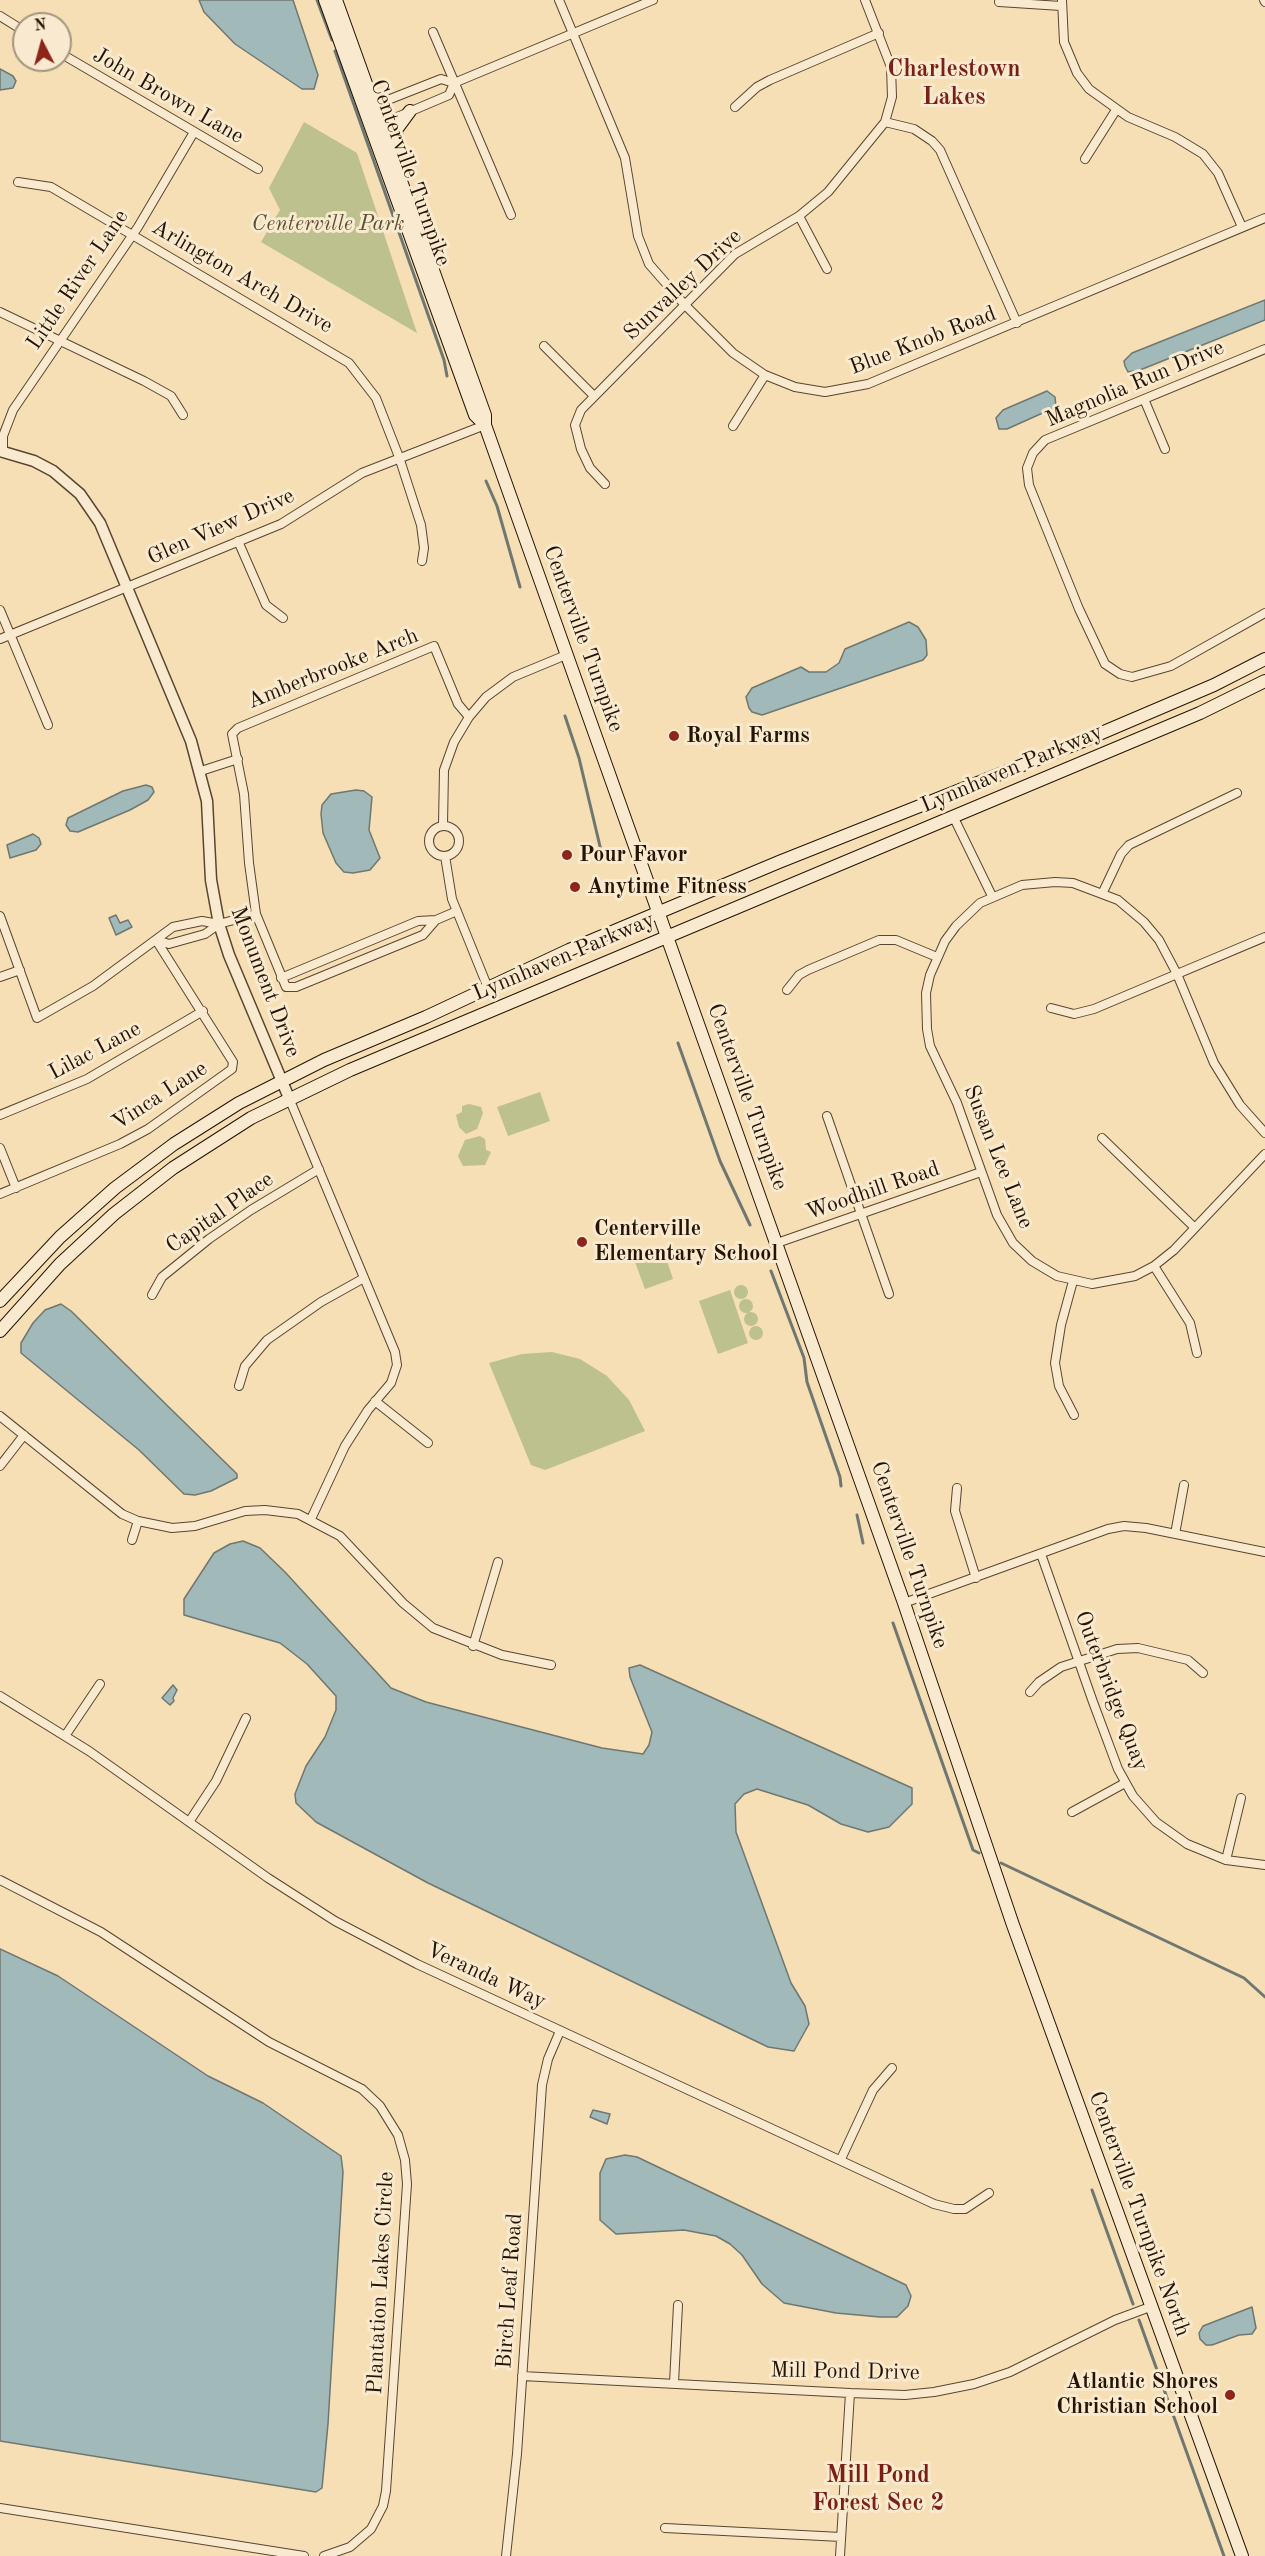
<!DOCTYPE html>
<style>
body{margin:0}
#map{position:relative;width:1265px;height:2556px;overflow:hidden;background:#f6deb5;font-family:"Old Standard TT",serif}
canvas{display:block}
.north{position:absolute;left:12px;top:12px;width:60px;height:60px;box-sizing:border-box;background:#f9eacf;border:2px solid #a3947e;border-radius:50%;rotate:354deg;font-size:16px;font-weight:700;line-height:24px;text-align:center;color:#231404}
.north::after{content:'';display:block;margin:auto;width:21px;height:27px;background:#8f2418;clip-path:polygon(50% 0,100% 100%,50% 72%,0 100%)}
</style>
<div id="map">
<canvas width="1265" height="2556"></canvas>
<div class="north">N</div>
</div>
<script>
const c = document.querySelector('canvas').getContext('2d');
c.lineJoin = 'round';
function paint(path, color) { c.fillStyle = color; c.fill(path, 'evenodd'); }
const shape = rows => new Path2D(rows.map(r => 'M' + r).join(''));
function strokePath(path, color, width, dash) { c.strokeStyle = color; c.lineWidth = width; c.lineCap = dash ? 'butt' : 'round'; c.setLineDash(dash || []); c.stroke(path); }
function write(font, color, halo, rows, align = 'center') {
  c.font = font + ' "Old Standard TT",serif'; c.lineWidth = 6; c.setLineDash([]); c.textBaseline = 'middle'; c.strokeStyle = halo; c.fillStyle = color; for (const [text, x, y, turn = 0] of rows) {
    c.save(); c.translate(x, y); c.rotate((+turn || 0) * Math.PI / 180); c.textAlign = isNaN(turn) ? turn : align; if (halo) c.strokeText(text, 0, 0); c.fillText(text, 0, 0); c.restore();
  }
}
paint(shape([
 [304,122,357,153,417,333,261,242,280,210,269,188],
 [540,1092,550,1121,508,1136,497,1107],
 [469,1104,481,1107,483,1113,477,1129,466,1134,459,1127,456,1115,462,1112,462,1106],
 [480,1136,485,1139,486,1150,491,1152,485,1165,463,1166,458,1156,465,1140],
 [664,1252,673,1279,645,1289,635,1262],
 '734 1292a7 7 0 1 1 14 0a7 7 0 1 1-14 0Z',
 [730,1290,748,1343,718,1354,699,1301],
 '739 1306a7 7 0 1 1 14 0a7 7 0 1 1-14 0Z',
 '744 1319a7 7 0 1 1 14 0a7 7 0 1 1-14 0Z',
 '749 1333a7 7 0 1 1 14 0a7 7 0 1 1-14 0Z',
 [552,1352,580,1359,607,1376,629,1400,645,1431,545,1470,531,1465,489,1363,522,1354]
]), '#bcc18d');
const water = shape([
 [199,0,293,0,318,75,314,89,302,89,235,44,204,12,199,0],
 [0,69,13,76,16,81,13,88,0,90,0,69],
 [1265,300,1265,320,1140,370,1128,372,1125,366,1124,361,1132,353,1265,300],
 [1047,391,1055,397,1056,407,1007,429,999,429,996,418,1003,410,1047,391],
 [909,622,918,627,926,640,927,655,923,660,762,715,752,712,749,708,746,697,752,688,801,667,809,672,826,672,839,663,845,649,909,622],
 [146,785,152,787,154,792,148,800,130,810,78,832,70,831,66,825,68,818,123,791,146,785],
 [356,790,364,791,372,797,369,830,380,858,370,870,353,873,344,872,336,863,323,833,321,814,322,805,331,794,356,790],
 [33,834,39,838,41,844,36,850,10,858,7,845,33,834],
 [116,915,120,923,128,920,132,927,116,935,109,918,116,915],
 [61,1304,71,1311,237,1474,237,1478,211,1491,195,1495,184,1494,139,1450,21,1353,21,1343,33,1323,45,1310,61,1304],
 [243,1541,260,1548,285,1572,391,1688,426,1702,602,1748,643,1754,649,1745,652,1732,630,1677,629,1668,640,1665,912,1788,912,1804,889,1827,868,1832,841,1824,808,1805,757,1789,744,1794,735,1804,736,1832,791,1983,805,2006,809,2024,794,2051,768,2047,428,1883,316,1822,296,1803,295,1794,306,1766,325,1737,336,1710,336,1696,307,1664,280,1643,184,1615,184,1599,214,1553,230,1544,243,1541],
 [173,1685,177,1690,173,1698,174,1701,170,1705,162,1698,173,1685],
 [0,1949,58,1976,208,2076,263,2103,341,2156,343,2172,328,2424,322,2488,316,2492,0,2441,0,1949],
 [593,2110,610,2114,607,2124,590,2117,593,2110],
 [625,2155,637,2157,906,2285,911,2296,908,2306,897,2317,880,2317,836,2313,784,2303,762,2284,742,2255,730,2244,716,2236,684,2230,616,2234,600,2220,600,2173,606,2159,625,2155],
 [1252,2307,1256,2328,1252,2334,1239,2335,1212,2345,1206,2345,1200,2339,1199,2333,1203,2326,1252,2307]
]);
paint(water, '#a1b9b9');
strokePath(water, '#6f7771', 1.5);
strokePath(shape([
 [317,0,332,40],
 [335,51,444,360,447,376],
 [486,481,497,506,520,587],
 [565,716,579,758,603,859],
 [678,1043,720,1161,750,1225],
 [771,1271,804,1358,807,1382,840,1477,841,1486],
 [857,1515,863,1543],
 [893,1623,973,1850,979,1853],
 [1001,1863,1244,1978,1265,1997],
 [1092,2190,1133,2304],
 [1139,2320,1224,2556]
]), '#6f7771', 3);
const minor = shape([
 [559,0,625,158,638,236,649,264,684,304,733,353,765,375,795,387,825,392,868,384,1265,218],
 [1062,0,1064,42,1077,73,1089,89,1128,117,1175,137,1203,154,1218,173,1242,227],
 [1264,0,1265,2],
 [999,2,1061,6],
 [0,16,24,31],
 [433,32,511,215],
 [60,53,258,169],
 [370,107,441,79,454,83,653,0],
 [735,107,757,87,770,80,879,33],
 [885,122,914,129,932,141,940,150,1017,323],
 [376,126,449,95,454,83],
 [1085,159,1116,110],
 [18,182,51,187,349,363,376,398,399,457,421,525,424,548,422,561],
 [799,216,827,269],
 [0,312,144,381,171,396,183,415],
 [544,346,594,396],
 [1265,349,1045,440,1033,453,1027,468,1029,485,1079,609,1105,664,1120,674,1132,677,1171,666,1265,613],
 [1144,399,1165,449],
 [733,426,765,375],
 [3,452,3,436,13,410,138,227,194,132],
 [605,484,590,468,581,449,575,425,581,410,735,254,799,216,828,192,885,122,892,97,891,67,865,0],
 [238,541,266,605,283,618],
 [0,610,48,725],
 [0,639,281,524,362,473,485,425],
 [201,771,238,759],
 [953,816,992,896],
 [443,825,444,770,454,742,469,717,486,697,513,677,566,655],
 '429 841a15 15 0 1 1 30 0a15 15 0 1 1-30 0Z',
 [445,856,452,899,488,988],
 [1103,892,1121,854,1129,845,1237,793],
 [0,916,37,1018,93,986,173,927,202,921,219,924],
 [436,920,423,935,296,987,286,987,256,914,249,863,244,794,232,734,238,728,434,646,458,704,469,717],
 [157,940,169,944,205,934,219,924,256,914],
 [0,977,20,970],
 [281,978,418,921,436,920,457,911],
 [787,990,799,975,808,970,879,940,896,940,937,957],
 [1051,1008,1074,1014,1094,1009,1265,937],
 [289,1098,395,1352,397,1365,391,1383,368,1410,345,1446,311,1519],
 [0,1115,87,1079,203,1011],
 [827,1116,889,1294],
 [1265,1133,1240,1105,1214,1063,1177,974,1159,940,1144,922,1118,900,1073,883,1055,882,1022,885,980,903,956,926,945,941,930,975,926,993,927,1029,930,1046,957,1103,997,1215,1013,1243,1032,1261,1057,1276,1092,1284,1135,1276,1154,1266,1174,1250,1265,1154],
 [1102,1138,1195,1228],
 [0,1148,16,1188],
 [0,1194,120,1144,148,1129,232,1069,233,1062,156,940],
 [777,1243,981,1172],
 [1154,1266,1190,1323,1197,1353],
 [1073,1281,1061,1325,1055,1363,1059,1386,1074,1415],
 [152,1295,162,1277,209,1239,251,1210,319,1169],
 [239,1386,245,1366,267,1340,321,1302,364,1278],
 [375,1401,428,1443],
 [0,1416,122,1514,138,1521,172,1528,195,1526,245,1511,265,1510,298,1514,340,1536,403,1603,433,1628,502,1655,551,1665],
 [0,1466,24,1435],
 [957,1488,955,1511,976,1578],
 [1175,1534,1184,1485],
 [132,1540,138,1521],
 [1041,1554,1093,1702,1118,1769,1133,1796,1156,1822,1187,1844,1226,1860,1265,1865],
 [904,1603,1108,1529,1124,1526,1146,1528,1265,1552],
 [473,1646,498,1562],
 [1030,1692,1039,1682,1061,1667,1117,1649,1138,1648,1188,1660,1203,1673],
 [0,1696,89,1751,268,1878,335,1921,417,1964,934,2204,954,2209,965,2209,989,2193],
 [65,1736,100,1684],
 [1072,1812,1125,1783],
 [189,1822,216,1781,246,1718],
 [1226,1860,1241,1798],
 [0,1880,101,1932,269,2042,362,2089,380,2106,398,2135,405,2160,407,2184,386,2491,383,2506,371,2529,350,2547,324,2556],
 [841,2159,873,2090,892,2068],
 [522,2376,850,2393,905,2395,934,2392,974,2384,1010,2372,1115,2320,1150,2307],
 [674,2383,678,2305],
 [0,2508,304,2556],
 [665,2528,841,2537],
 [506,2556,517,2454,542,2085,548,2059,560,2031],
 [840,2556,850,2393]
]);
const tertiary = shape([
 [0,451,34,461,53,471,80,494,100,523,191,741,207,801,211,880,219,924,229,955,289,1098]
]);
const secondary = shape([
 [325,0,475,415,485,425,904,1603,1013,1925,1242,2556],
 [336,0,485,415,485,425],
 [397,158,396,130,410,111],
 [0,1301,60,1237,115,1188,174,1144,239,1103,324,1060,426,1017,569,950,779,862,1078,743,1214,685,1265,659],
 [0,1331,60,1264,114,1214,173,1168,251,1118,350,1070,1200,713,1265,681]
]);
strokePath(minor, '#584630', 10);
strokePath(tertiary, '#584630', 13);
strokePath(secondary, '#231404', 14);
strokePath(minor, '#f9eacf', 8);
strokePath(tertiary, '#f9eacf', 10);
strokePath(secondary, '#f9eacf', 12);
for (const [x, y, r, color] of [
 [674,736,6,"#8f2418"],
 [567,855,6,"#8f2418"],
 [575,887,6,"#8f2418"],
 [582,1242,6,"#8f2418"],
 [1230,2395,6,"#8f2418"]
]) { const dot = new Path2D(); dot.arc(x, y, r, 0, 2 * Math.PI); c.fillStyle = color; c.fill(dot); strokePath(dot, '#f9eacf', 2); }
write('22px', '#231404', '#f9eacf', [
 ["John Brown Lane",168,96,30],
 ["Centerville Turnpike",410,173,70],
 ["Arlington Arch Drive",242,277,30],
 ["Little River Lane",78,280,-56],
 ["Sunvalley Drive",683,285,-43],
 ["Blue Knob Road",923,341,-21],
 ["Magnolia Run Drive",1135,384,-23],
 ["Glen View Drive",221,527,-24],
 ["Centerville Turnpike",583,639,70],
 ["Amberbrooke Arch",333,669,-22],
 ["Lynnhaven Parkway",1012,769,-23],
 ["Lynnhaven Parkway",564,957,-23],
 ["Monument Drive",265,982,69],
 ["Lilac Lane",95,1051,-28],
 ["Vinca Lane",160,1096,-33],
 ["Centerville Turnpike",747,1097,70],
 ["Susan Lee Lane",998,1157,68],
 ["Woodhill Road",873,1191,-19],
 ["Capital Place",220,1213,-35],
 ["Centerville Turnpike",909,1555,71],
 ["Outerbridge Quay",1111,1691,69],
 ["Veranda Way",486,1976,25],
 ["Centerville Turnpike North",1139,2214,70],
 ["Plantation Lakes Circle",381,2283,-87],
 ["Birch Leaf Road",510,2291,-86],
 ["Mill Pond Drive",845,2372,1]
]);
write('italic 22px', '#595134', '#f9eacf', [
 ["Centerville Park",328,224]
]);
write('bold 22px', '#231404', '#f9eacf', [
 ["Royal Farms",686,736],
 ["Pour Favor",579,855],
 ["Anytime Fitness",587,887],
 ["Centerville",594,1229],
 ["Elementary School",594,1254],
 ["Atlantic Shores",1218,2382,"right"],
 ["Christian School",1218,2407,"right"]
], 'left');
write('bold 24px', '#7a1f14', '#f9eacf', [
 ["Charlestown",954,70],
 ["Lakes",954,98],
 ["Mill Pond",878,2476],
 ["Forest Sec 2",878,2504]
]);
</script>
